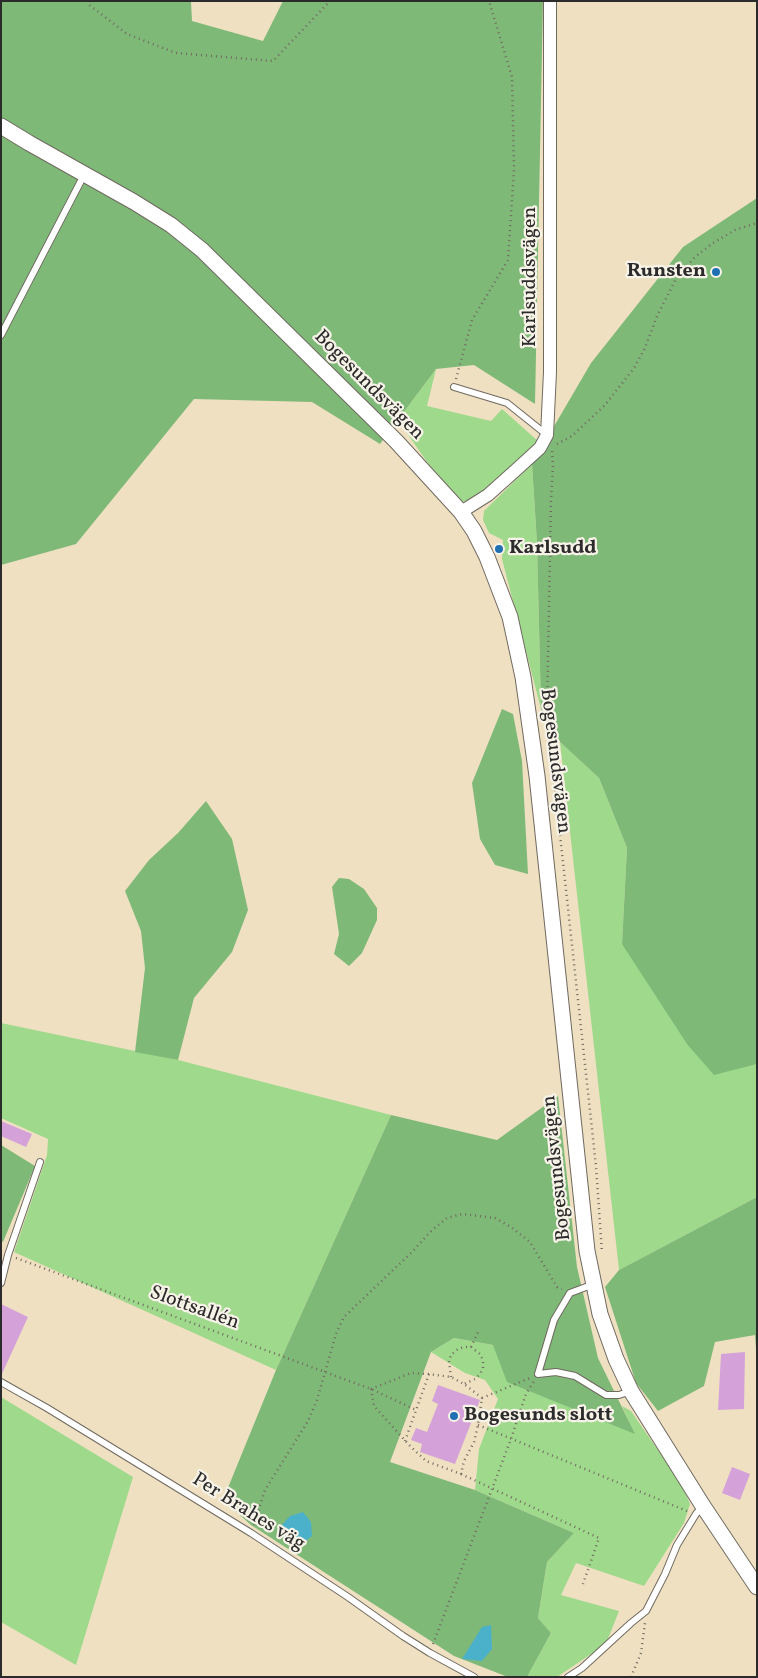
<!DOCTYPE html>
<meta charset="utf-8">
<style>
body{margin:0}
#map{position:relative;width:758px;height:1678px;overflow:hidden;background:#efe0c2;font-family:Vollkorn,serif}
canvas{display:block}
.frame{position:absolute;inset:0;border:2px solid #2b2b2b;pointer-events:none}
</style>
<div id="map">
<canvas width="758" height="1678"></canvas>
<div class="frame"></div>
</div>
<script>
const c = document.querySelector('canvas').getContext('2d');
c.lineJoin = 'round';
function paint(path, color) { c.fillStyle = color; c.fill(path, 'evenodd'); }
const shape = rows => new Path2D(rows.map(r => 'M' + r).join(''));
function strokePath(path, color, width, dash) { c.strokeStyle = color; c.lineWidth = width; c.lineCap = dash ? 'butt' : 'round'; c.setLineDash(dash || []); c.stroke(path); }
function write(font, color, halo, rows, align = 'center') {
  c.font = font + ' Vollkorn,serif'; c.lineWidth = 4.5; c.setLineDash([]); c.textBaseline = 'middle'; c.strokeStyle = halo; c.fillStyle = color; for (const [text, x, y, turn = 0] of rows) {
    c.save(); c.translate(x, y); c.rotate((+turn || 0) * Math.PI / 180); c.textAlign = isNaN(turn) ? turn : align; if (halo) c.strokeText(text, 0, 0); c.fillText(text, 0, 0); c.restore();
  }
}
paint(shape([
 [436,369,427,406,491,421,502,409,538,441,516,466,475,499,460,502,427,462,398,420],
 [532,464,537,543,541,709,502,559,503,540,489,533,483,520,484,511],
 [560,742,599,778,627,848,622,944,747,1066,757,1064,757,1197,619,1270],
 [1,1023,178,1060,391,1115,276,1370,14,1252,47,1155,48,1139,1,1118],
 [454,1338,493,1345,634,1433,622,1406,631,1411,682,1485,690,1504,684,1523,644,1586,576,1563,561,1595,619,1611,606,1644,557,1677,527,1677,551,1633,538,1618,547,1562,574,1533,475,1490,479,1449,498,1399,485,1380,465,1373,431,1352],
 [1,1397,133,1477,76,1665,1,1622]
]), '#9fd98c');
paint(shape([
 [1,1,191,1,192,21,263,41,283,1,543,1,535,404,474,365,436,369,380,444,312,402,194,399,76,544,1,565],
 [757,198,757,1064,714,1075,687,1044,622,944,627,848,599,778,560,742,541,709,537,543,532,464,591,363,683,247],
 [502,709,513,714,522,761,528,874,495,865,480,839,472,783],
 [206,801,232,839,248,910,232,952,194,998,178,1060,135,1052,145,968,141,931,125,891,149,860,178,833],
 [339,878,349,879,364,889,377,908,377,920,362,953,349,966,334,954,339,934,332,887],
 [558,1096,577,1267,598,1358,635,1434,507,1382,493,1345,454,1338,431,1352,390,1462,475,1490,574,1533,547,1562,538,1618,551,1633,527,1677,508,1677,454,1656,251,1525,223,1500,276,1370,391,1115,497,1140],
 [1,1145,35,1166,3,1242,1,1241],
 [757,1197,757,1362,755,1335,715,1342,704,1386,658,1411,636,1383,605,1287,619,1270]
]), '#7fb978');
paint(shape([
 [303,1512,311,1522,312,1536,294,1550,280,1533,281,1526,290,1516],
 [491,1625,492,1649,482,1661,462,1659,482,1627]
]), '#4bb0ca');
paint(shape([
 [1,1121,32,1134,26,1147,1,1136],
 [1,1304,28,1317,1,1376],
 [745,1352,744,1409,718,1410,721,1354],
 [438,1385,480,1400,455,1464,420,1452,422,1444,411,1440,416,1428,427,1432,438,1404,432,1401],
 [732,1467,750,1474,740,1500,722,1493]
]), '#d4a2d9');
const service = shape([
 [1,335,84,175],
 [454,387,507,403,547,435],
 [1,1283,8,1255,40,1162],
 [594,1284,570,1293,554,1320,538,1374,556,1372,575,1376,606,1395,619,1395,631,1391],
 [1,1382,47,1408,251,1533,348,1597,403,1636,430,1653,474,1677],
 [568,1677,582,1668,631,1623,646,1611,665,1574,677,1545,696,1514,703,1506]
]);
const minor = shape([
 [461,512,488,495,517,469,540,448,547,435,550,372,550,1]
]);
const tertiary = shape([
 [1,126,29,143,134,202,171,225,202,250,396,441,461,512,474,531,487,557,510,617,523,677,537,776,587,1251,600,1314,616,1359,631,1391,703,1506,757,1587]
]);
strokePath(service, '#706a60', 8);
strokePath(minor, '#706a60', 14);
strokePath(tertiary, '#706a60', 17);
strokePath(shape([
 [89,1,88,4,127,34,176,53,273,61,330,1],
 [456,379,472,320,508,260,514,169,512,77,489,1],
 [557,444,572,436,605,405,634,368,645,348,657,316,677,277,695,257,713,243,735,230,757,223],
 [552,451,553,466,551,500,547,715,596,1166,602,1253],
 [16,1258,371,1389,416,1410],
 [471,1347,479,1330],
 [451,1377,449,1361,451,1355,458,1349,464,1347,471,1347,480,1354,483,1360,483,1368,480,1374,475,1379,464,1384],
 [371,1389,374,1406,410,1446,426,1461,461,1474,464,1461,474,1442,478,1425,482,1398],
 [371,1389,411,1373,429,1374,451,1377,464,1384,482,1398],
 [482,1398,530,1378],
 [478,1425,687,1511],
 [405,1441,429,1374],
 [461,1474,599,1538,583,1584],
 [254,1525,265,1490,308,1421,317,1400,336,1334,344,1317,413,1251,432,1230,447,1218,462,1214,495,1218,511,1227,530,1242,557,1287,562,1289],
 [433,1644,511,1439,526,1394,534,1381],
 [631,1677,641,1653,645,1623]
]), '#706a60', 2.5, [1, 4]);
strokePath(service, '#fff', 6);
strokePath(minor, '#fff', 12);
strokePath(tertiary, '#fff', 15);
for (const [x, y, r, color] of [
 [716,272,5,"#1f6fb2"],
 [499,549,5,"#1f6fb2"],
 [454,1416,5,"#1f6fb2"]
]) { const dot = new Path2D(); dot.arc(x, y, r, 0, 2 * Math.PI); c.fillStyle = color; c.fill(dot); strokePath(dot, '#f7f3e8', 2); }
write('bold 20px', '#2b2b2b', '#f7f3e8', [
 ["Runsten",706,272,"right"],
 ["Karlsudd",509,549],
 ["Bogesunds slott",464,1416]
], 'left');
write('20px', '#2b2b2b', '#f7f3e8', [
 ["Karlsuddsvägen",531,277,-90],
 ["Bogesundsvägen",368,386,45],
 ["Bogesundsvägen",554,761,83],
 ["Bogesundsvägen",558,1168,-96],
 ["Slottsallén",194,1309,20],
 ["Per Brahes väg",248,1513,32]
]);
</script>
